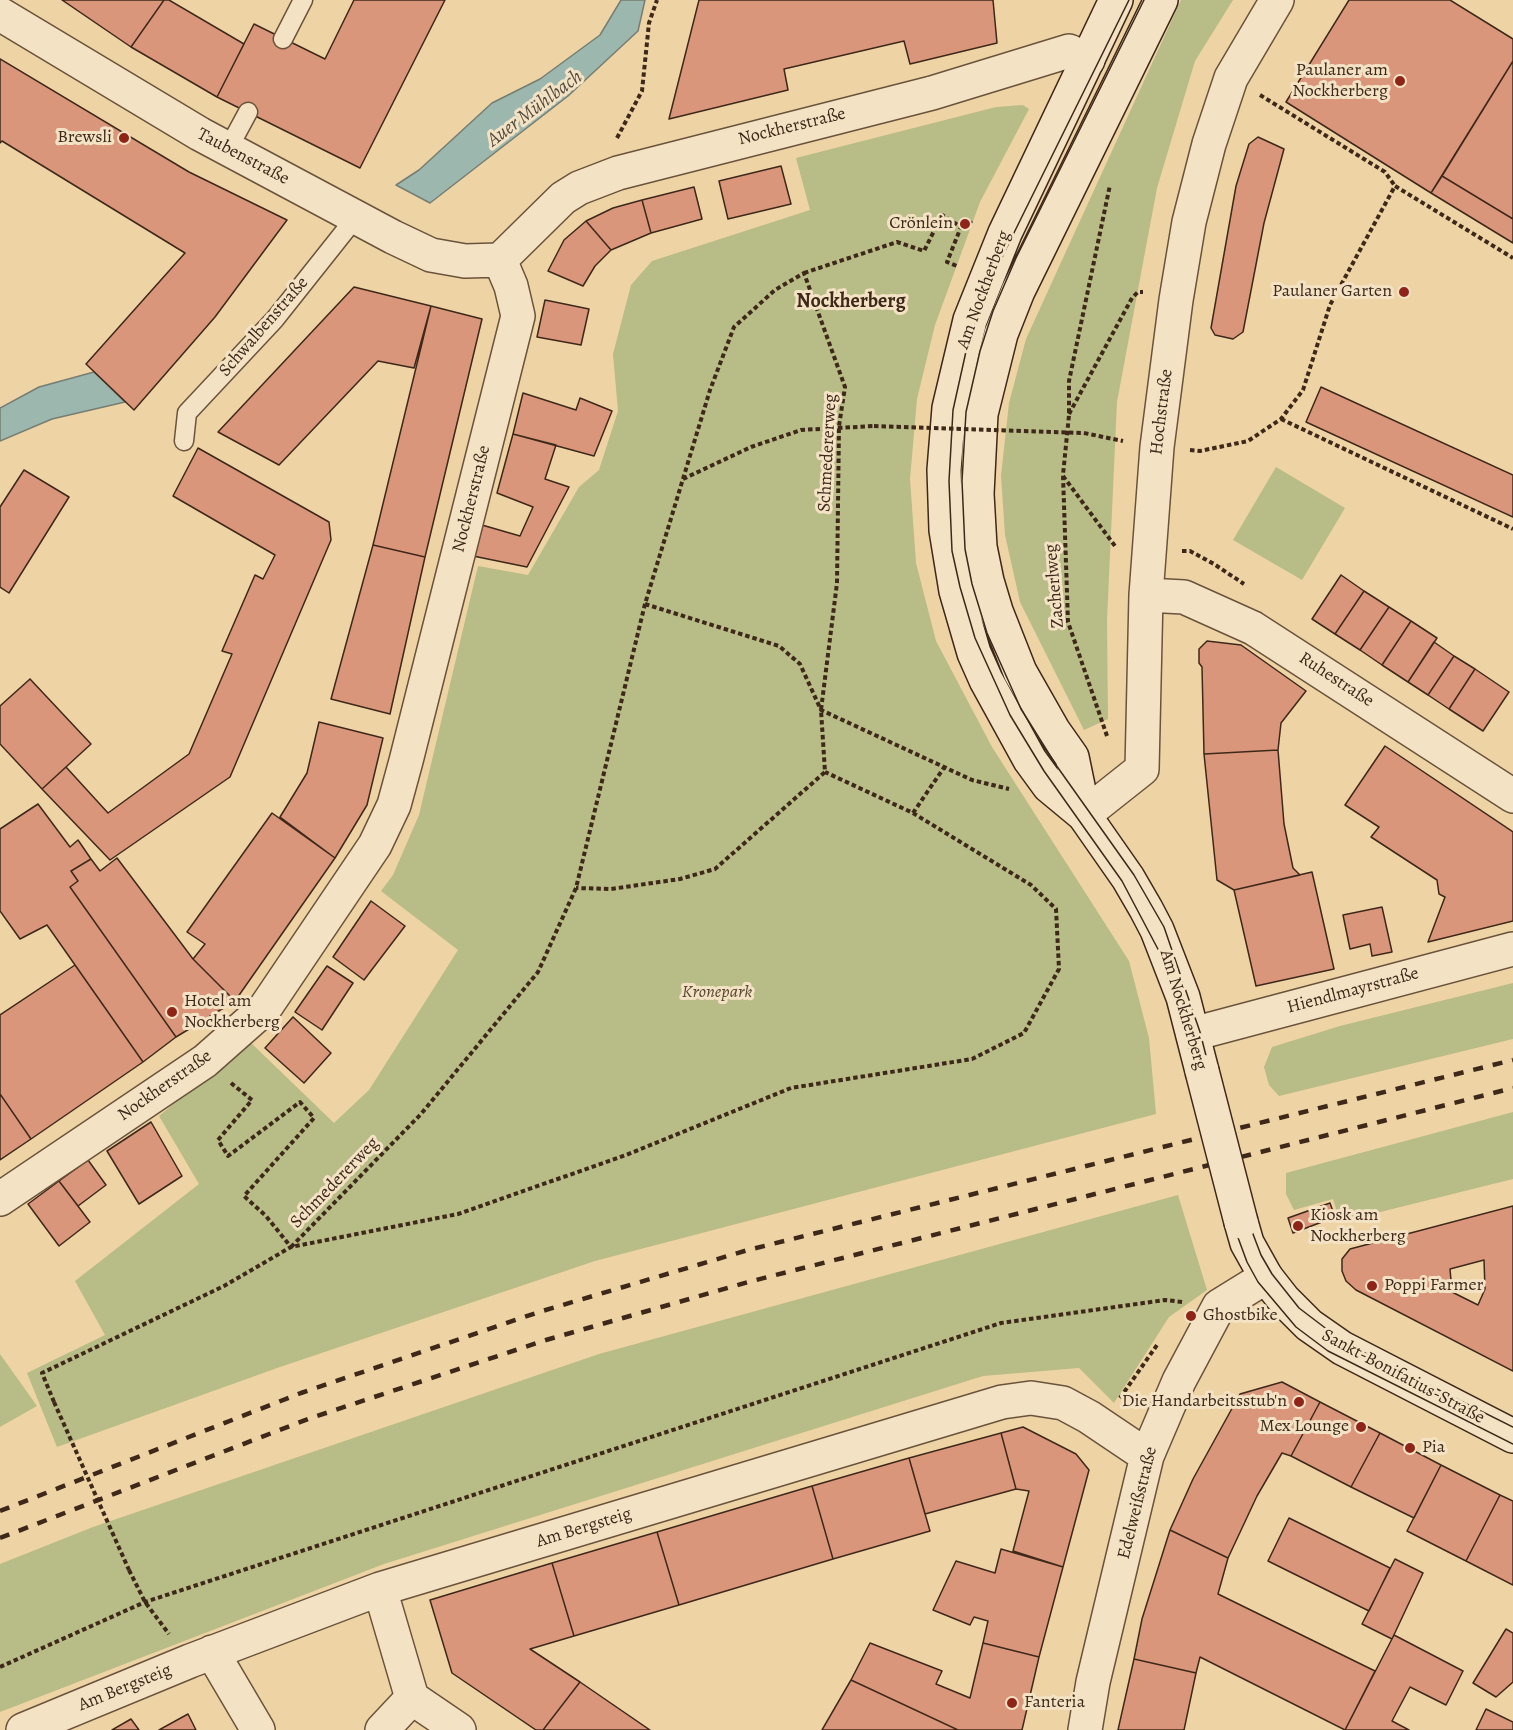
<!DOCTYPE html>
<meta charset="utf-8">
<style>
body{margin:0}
canvas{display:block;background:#eed3a4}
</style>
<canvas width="1513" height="1730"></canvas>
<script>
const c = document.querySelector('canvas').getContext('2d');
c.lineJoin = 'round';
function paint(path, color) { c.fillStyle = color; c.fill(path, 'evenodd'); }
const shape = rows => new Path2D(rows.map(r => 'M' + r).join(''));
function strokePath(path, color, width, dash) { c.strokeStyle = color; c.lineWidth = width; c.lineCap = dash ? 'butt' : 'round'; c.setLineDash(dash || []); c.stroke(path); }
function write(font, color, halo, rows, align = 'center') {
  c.font = font + ' Alegreya,serif'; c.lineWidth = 6; c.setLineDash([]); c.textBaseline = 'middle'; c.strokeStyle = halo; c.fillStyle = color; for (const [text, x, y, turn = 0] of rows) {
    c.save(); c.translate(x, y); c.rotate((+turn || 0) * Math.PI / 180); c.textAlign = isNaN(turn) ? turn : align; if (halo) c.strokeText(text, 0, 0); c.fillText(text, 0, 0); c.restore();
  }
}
paint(shape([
 [1181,0,1233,0,1195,61,1157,188,1117,402,1107,620,1108,719,1084,730,1020,602,1005,535,1001,476,1009,403,1026,339],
 [1023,105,1029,109,980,202,935,325,917,399,910,479,916,563,936,641,992,747,1129,961,1149,1038,1156,1114,595,1261,280,1367,57,1447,27,1373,105,1335,75,1281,199,1184,159,1116,249,1041,334,1123,369,1090,458,950,381,891,393,875,419,815,478,566,528,575,579,487,599,470,618,411,613,354,631,285,652,261,810,210,796,158,996,107],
 [1276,467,1345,508,1302,580,1233,540],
 [1513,983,1513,1039,1279,1096,1269,1085,1264,1067,1272,1047,1340,1026],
 [1513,1112,1513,1179,1340,1222,1333,1199,1294,1210,1286,1194,1286,1173],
 [1178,1195,1207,1290,1169,1317,1114,1403,1079,1368,983,1376,384,1564,0,1712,0,1564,93,1527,599,1354],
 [0,1354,37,1406,0,1427]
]), '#b8bc86');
const water = shape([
 [621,0,645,0,638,31,568,96,430,203,396,185,419,170,492,103,540,79,600,35,621,0],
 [94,372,125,402,52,419,0,441,0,408,39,387,94,372]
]);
paint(water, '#9bb7ae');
strokePath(water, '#767e73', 1.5);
const building = shape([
 [62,0,164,0,131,47,62,0],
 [164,0,169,0,244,44,217,97,131,47,164,0],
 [354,0,445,0,360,168,217,97,254,24,325,59,354,0],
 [699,0,993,0,997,43,910,64,904,41,784,69,788,90,669,119,699,0],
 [1349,0,1450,0,1513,39,1513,61,1431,193,1286,102,1349,0],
 [0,59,189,172,287,220,215,317,134,410,86,364,185,253,2,141,0,143,0,59],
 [1513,61,1513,219,1442,176,1513,61],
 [1258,137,1284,149,1264,223,1243,332,1233,339,1215,335,1211,328,1236,186,1249,144,1258,137],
 [781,166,791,204,728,219,719,181,781,166],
 [1442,176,1513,219,1513,243,1431,193,1442,176],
 [694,187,702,219,651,233,642,200,694,187],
 [642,200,651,233,611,250,586,221,613,208,642,200],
 [965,218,972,222,969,228,962,225,965,218],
 [586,221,611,250,595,266,583,286,548,271,564,240,586,221],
 [354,287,431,306,414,368,378,361,279,465,218,432,354,287],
 [545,300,589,309,581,345,537,337,545,300],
 [431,306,482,319,425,557,373,545,431,306],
 [1321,387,1513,475,1513,517,1306,422,1321,387],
 [523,393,576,410,580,398,612,411,594,456,513,434,523,393],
 [513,434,556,445,545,479,569,487,527,567,473,556,482,525,520,536,533,507,497,493,513,434],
 [198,448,329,522,331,540,230,777,110,860,42,789,66,767,108,813,189,754,232,654,222,651,255,575,263,579,275,555,173,496,198,448],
 [24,470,69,497,9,593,0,587,0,507,24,470],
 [373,545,425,557,390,714,331,699,373,545],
 [1341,575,1364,591,1335,634,1312,619,1341,575],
 [1364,591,1389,607,1360,650,1335,634,1364,591],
 [1389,607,1411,621,1382,665,1360,650,1389,607],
 [1411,621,1437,638,1408,682,1382,665,1411,621],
 [1207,641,1241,645,1306,691,1281,723,1278,750,1204,754,1202,667,1199,663,1199,649,1207,641],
 [1434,642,1454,656,1428,695,1408,682,1434,642],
 [1454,656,1475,669,1449,709,1428,695,1454,656],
 [1475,669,1509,692,1483,731,1449,709,1475,669],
 [30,679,91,744,42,789,0,744,0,706,30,679],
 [319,722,383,738,367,805,335,858,280,817,307,773,319,722],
 [1385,746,1513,832,1513,921,1428,942,1445,897,1439,894,1437,880,1371,837,1379,827,1345,805,1385,746],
 [1278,750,1284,824,1293,868,1300,875,1234,890,1217,880,1204,754,1278,750],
 [38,804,70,847,78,840,91,859,71,871,78,881,70,887,176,1037,143,1062,47,925,20,939,0,911,0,829,38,804],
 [272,813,335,858,235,1001,193,959,205,944,187,932,272,813],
 [117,858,193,959,235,1001,176,1037,70,887,78,881,71,871,91,859,100,871,117,858],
 [1312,872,1334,969,1256,986,1234,890,1312,872],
 [371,901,405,926,364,980,333,957,371,901],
 [1382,907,1392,952,1372,956,1370,944,1350,949,1343,915,1382,907],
 [75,965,143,1062,31,1139,0,1094,0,1015,75,965],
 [327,966,353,983,322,1030,295,1012,327,966],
 [293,1017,331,1053,304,1083,265,1048,293,1017],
 [0,1094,31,1139,0,1160,0,1094],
 [151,1122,182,1176,139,1204,107,1151,151,1122],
 [88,1160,106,1185,78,1206,59,1181,88,1160],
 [59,1181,90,1222,59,1246,28,1204,59,1181],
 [1330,1203,1335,1217,1293,1233,1288,1218,1330,1203],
 [1513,1206,1513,1371,1356,1290,1346,1281,1342,1271,1342,1259,1350,1249,1513,1206],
 [1484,1260,1485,1289,1478,1305,1452,1292,1450,1269,1484,1260],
 [1282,1382,1320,1402,1291,1456,1282,1453,1257,1496,1228,1558,1170,1530,1193,1479,1240,1394,1282,1382],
 [1320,1402,1380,1433,1351,1487,1291,1456,1320,1402],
 [1023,1427,1076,1454,1089,1470,1063,1567,1013,1551,1029,1491,1016,1489,1001,1433,1023,1427],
 [1001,1433,1016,1489,925,1514,909,1458,1001,1433],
 [1380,1433,1441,1465,1414,1518,1351,1487,1380,1433],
 [909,1458,930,1531,833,1559,812,1486,909,1458],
 [1441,1465,1500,1495,1466,1561,1407,1531,1441,1465],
 [812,1486,833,1559,679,1605,657,1532,812,1486],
 [1500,1495,1513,1501,1513,1585,1466,1561,1500,1495],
 [1289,1518,1390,1568,1369,1611,1268,1561,1289,1518],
 [1170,1530,1228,1558,1218,1594,1375,1671,1345,1730,1200,1657,1196,1673,1134,1659,1142,1619,1170,1530],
 [657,1532,679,1605,574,1636,552,1563,657,1532],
 [1001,1549,1063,1567,1039,1657,983,1643,988,1621,974,1617,970,1625,933,1610,956,1561,995,1573,1001,1549],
 [1395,1559,1423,1573,1392,1639,1362,1624,1395,1559],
 [552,1563,574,1636,530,1649,580,1682,543,1730,536,1730,452,1673,430,1600,552,1563],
 [1506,1629,1513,1633,1513,1682,1496,1697,1473,1683,1506,1629],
 [1394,1635,1463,1671,1446,1705,1410,1687,1392,1721,1409,1730,1345,1730,1394,1635],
 [870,1643,942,1671,936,1684,970,1698,983,1643,1039,1657,1022,1730,958,1730,851,1680,870,1643],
 [1134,1659,1196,1673,1184,1730,1118,1730,1134,1659],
 [851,1680,958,1730,822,1730,851,1680],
 [580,1682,650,1730,543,1730,580,1682],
 [1486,1709,1513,1722,1513,1730,1476,1730,1486,1709],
 [188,1714,196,1730,159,1730,188,1714],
 [131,1719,139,1730,112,1730,131,1719]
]);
paint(building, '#da967b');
strokePath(building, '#3e281a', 1.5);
const service = shape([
 [283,39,303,0],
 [228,149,248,112],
 [184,441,187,413,275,319,356,217]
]);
const minor = shape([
 [0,14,200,134,393,237,431,255,465,261,500,260],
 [500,260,563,198,579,188,618,173,932,93,1069,51,1088,60],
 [1146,595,1184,597,1253,628,1513,796],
 [1084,815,1142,769,1146,595,1157,447,1176,300,1189,222,1209,144,1231,78,1277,0],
 [1193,1034,1513,949],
 [0,1199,205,1061,265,1008,375,845,394,805,406,761,518,316,511,286,500,260],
 [380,1589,412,1698,459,1730],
 [212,1652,258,1730],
 [23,1730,190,1661,380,1589,1002,1402,1031,1398,1063,1403,1089,1417,1147,1456],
 [382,1730,412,1698],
 [1085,1730,1093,1682,1147,1456,1179,1381,1219,1306,1266,1277]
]);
const secondary = shape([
 [1116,0,1005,233,970,320,949,408,944,470,946,530,956,591,974,653,986,680,1030,760,1049,786,1084,815,1128,878,1146,909,1157,930,1183,997,1202,1071],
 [1084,815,1072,757,1053,730,1020,672,996,611,987,581,980,547,977,494,981,414,1001,334,1018,291,1161,0],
 [1241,1222,1247,1243,1266,1277,1284,1300,1309,1325,1342,1348,1513,1436]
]);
strokePath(service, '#6a533c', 21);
strokePath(minor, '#6a533c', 36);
strokePath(secondary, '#3e281a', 36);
strokePath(shape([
 [1260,95,1385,172,1395,186],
 [617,138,642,91,649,23,657,0],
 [804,273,897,242,924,251,942,215,961,227,947,262,957,266],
 [1069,414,1132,298,1138,292,1143,292],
 [1281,419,1513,529],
 [1084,433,1123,441],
 [1190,450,1200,451,1248,441,1281,419,1303,390,1330,305,1395,186,1513,258],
 [1063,476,1115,546],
 [683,479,751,447,801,430,874,426],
 [1182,551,1190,551,1214,564,1244,584],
 [645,604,779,646,800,664,821,710,972,780,1009,789],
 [1107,736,1068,622,1063,475,1069,415,1069,381,1110,185],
 [913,813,945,766],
 [231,1083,252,1100,218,1140,228,1156,300,1102,314,1118,244,1196,266,1216,291,1247],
 [291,1247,421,1114,538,972,576,888,645,604,710,390,734,327,775,290,804,273,845,387,839,426,837,583,821,710,825,772,715,869,680,879,611,889,576,888],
 [1120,1398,1157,1345],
 [54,1402,42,1373,224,1286,291,1247,458,1214,626,1155,791,1088,972,1059,1024,1033,1059,969,1056,909,1031,885,913,813,825,772],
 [129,1570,145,1602,169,1634],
 [0,1667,145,1602,1001,1323,1165,1300,1183,1302]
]), '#3e281a', 4, [4.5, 3]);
strokePath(service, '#f4e2c4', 18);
strokePath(minor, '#f4e2c4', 33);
strokePath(secondary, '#f4e2c4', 33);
strokePath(shape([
 [1129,0,1004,253,981,306,967,347,953,410,949,481,952,551,960,587,975,638,1010,715,1044,771,1122,881,1160,953,1184,1028,1233,1224,1247,1262,1258,1282,1296,1327,1328,1351,1513,1444],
 [1144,0,1016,258,993,311,980,351,966,412,962,481,965,549,972,584,987,633,1021,709,1056,765,1134,875,1164,927,1200,1032,1248,1221,1261,1255,1272,1274,1299,1308,1345,1343,1513,1427]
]), '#3e281a', 1.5);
strokePath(shape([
 [0,1511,301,1393,539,1312,748,1250,1513,1060],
 [0,1538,308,1419,546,1340,752,1281,1513,1088]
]), '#3e281a', 4.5, [10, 10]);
const secondaryBridge = shape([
 [1202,1071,1241,1222]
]);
strokePath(secondaryBridge, '#3e281a', 36, []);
strokePath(shape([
 [874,426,1084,433],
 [54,1402,129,1570]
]), '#3e281a', 4, [4.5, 3]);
strokePath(secondaryBridge, '#f4e2c4', 33);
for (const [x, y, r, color] of [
 [1400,81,6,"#8f2418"],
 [124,138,6,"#8f2418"],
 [965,224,6,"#8f2418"],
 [1404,292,6,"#8f2418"],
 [172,1012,6,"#8f2418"],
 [1298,1226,6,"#8f2418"],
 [1372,1286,6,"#8f2418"],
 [1191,1316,6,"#8f2418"],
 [1299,1402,6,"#8f2418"],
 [1361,1427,6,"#8f2418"],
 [1410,1448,6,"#8f2418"],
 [1012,1703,6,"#8f2418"]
]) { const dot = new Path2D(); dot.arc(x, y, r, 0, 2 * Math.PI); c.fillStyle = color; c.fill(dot); strokePath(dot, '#f4e2c4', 2); }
write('18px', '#3e281a', '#f4e2c4', [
 ["Paulaner am",1388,71],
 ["Nockherberg",1388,92],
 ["Brewsli",112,138],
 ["Crönlein",953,224],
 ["Paulaner Garten",1392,292],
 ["Hotel am",184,1002,"left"],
 ["Nockherberg",184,1023,"left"],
 ["Kiosk am",1310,1216,"left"],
 ["Nockherberg",1310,1237,"left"],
 ["Poppi Farmer",1384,1286,"left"],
 ["Ghostbike",1203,1316,"left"],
 ["Die Handarbeitsstub'n",1287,1402],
 ["Mex Lounge",1349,1427],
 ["Pia",1422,1448,"left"],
 ["Fanteria",1024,1703,"left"]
], 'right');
write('18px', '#3e281a', '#f4e2c4', [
 ["Nockherstraße",792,127,-14],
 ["Taubenstraße",243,157,28],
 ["Am Nockherberg",984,290,-70],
 ["Schwalbenstraße",264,327,-49],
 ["Hochstraße",1162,412,-83],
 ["Schmedererweg",828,453,-87],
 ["Nockherstraße",472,499,-76],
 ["Zacherlweg",1055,586,-95],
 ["Ruhestraße",1336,680,33],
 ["Hiendlmayrstraße",1353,991,-15],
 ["Am Nockherberg",1183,1010,73],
 ["Nockherstraße",165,1086,-35],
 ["Schmedererweg",335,1183,-46],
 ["Sankt-Bonifatius-Straße",1403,1377,28],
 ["Edelweißstraße",1138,1503,-76],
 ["Am Bergsteig",584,1528,-17],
 ["Am Bergsteig",125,1688,-22]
]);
write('italic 18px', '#564630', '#f4e2c4', [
 ["Kronepark",717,993]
]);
write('italic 20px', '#554c3f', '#f4e2c4', [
 ["Auer Mühlbach",535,109,-37]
]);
write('bold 20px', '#3e281a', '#f4e2c4', [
 ["Nockherberg",851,302]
]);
</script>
